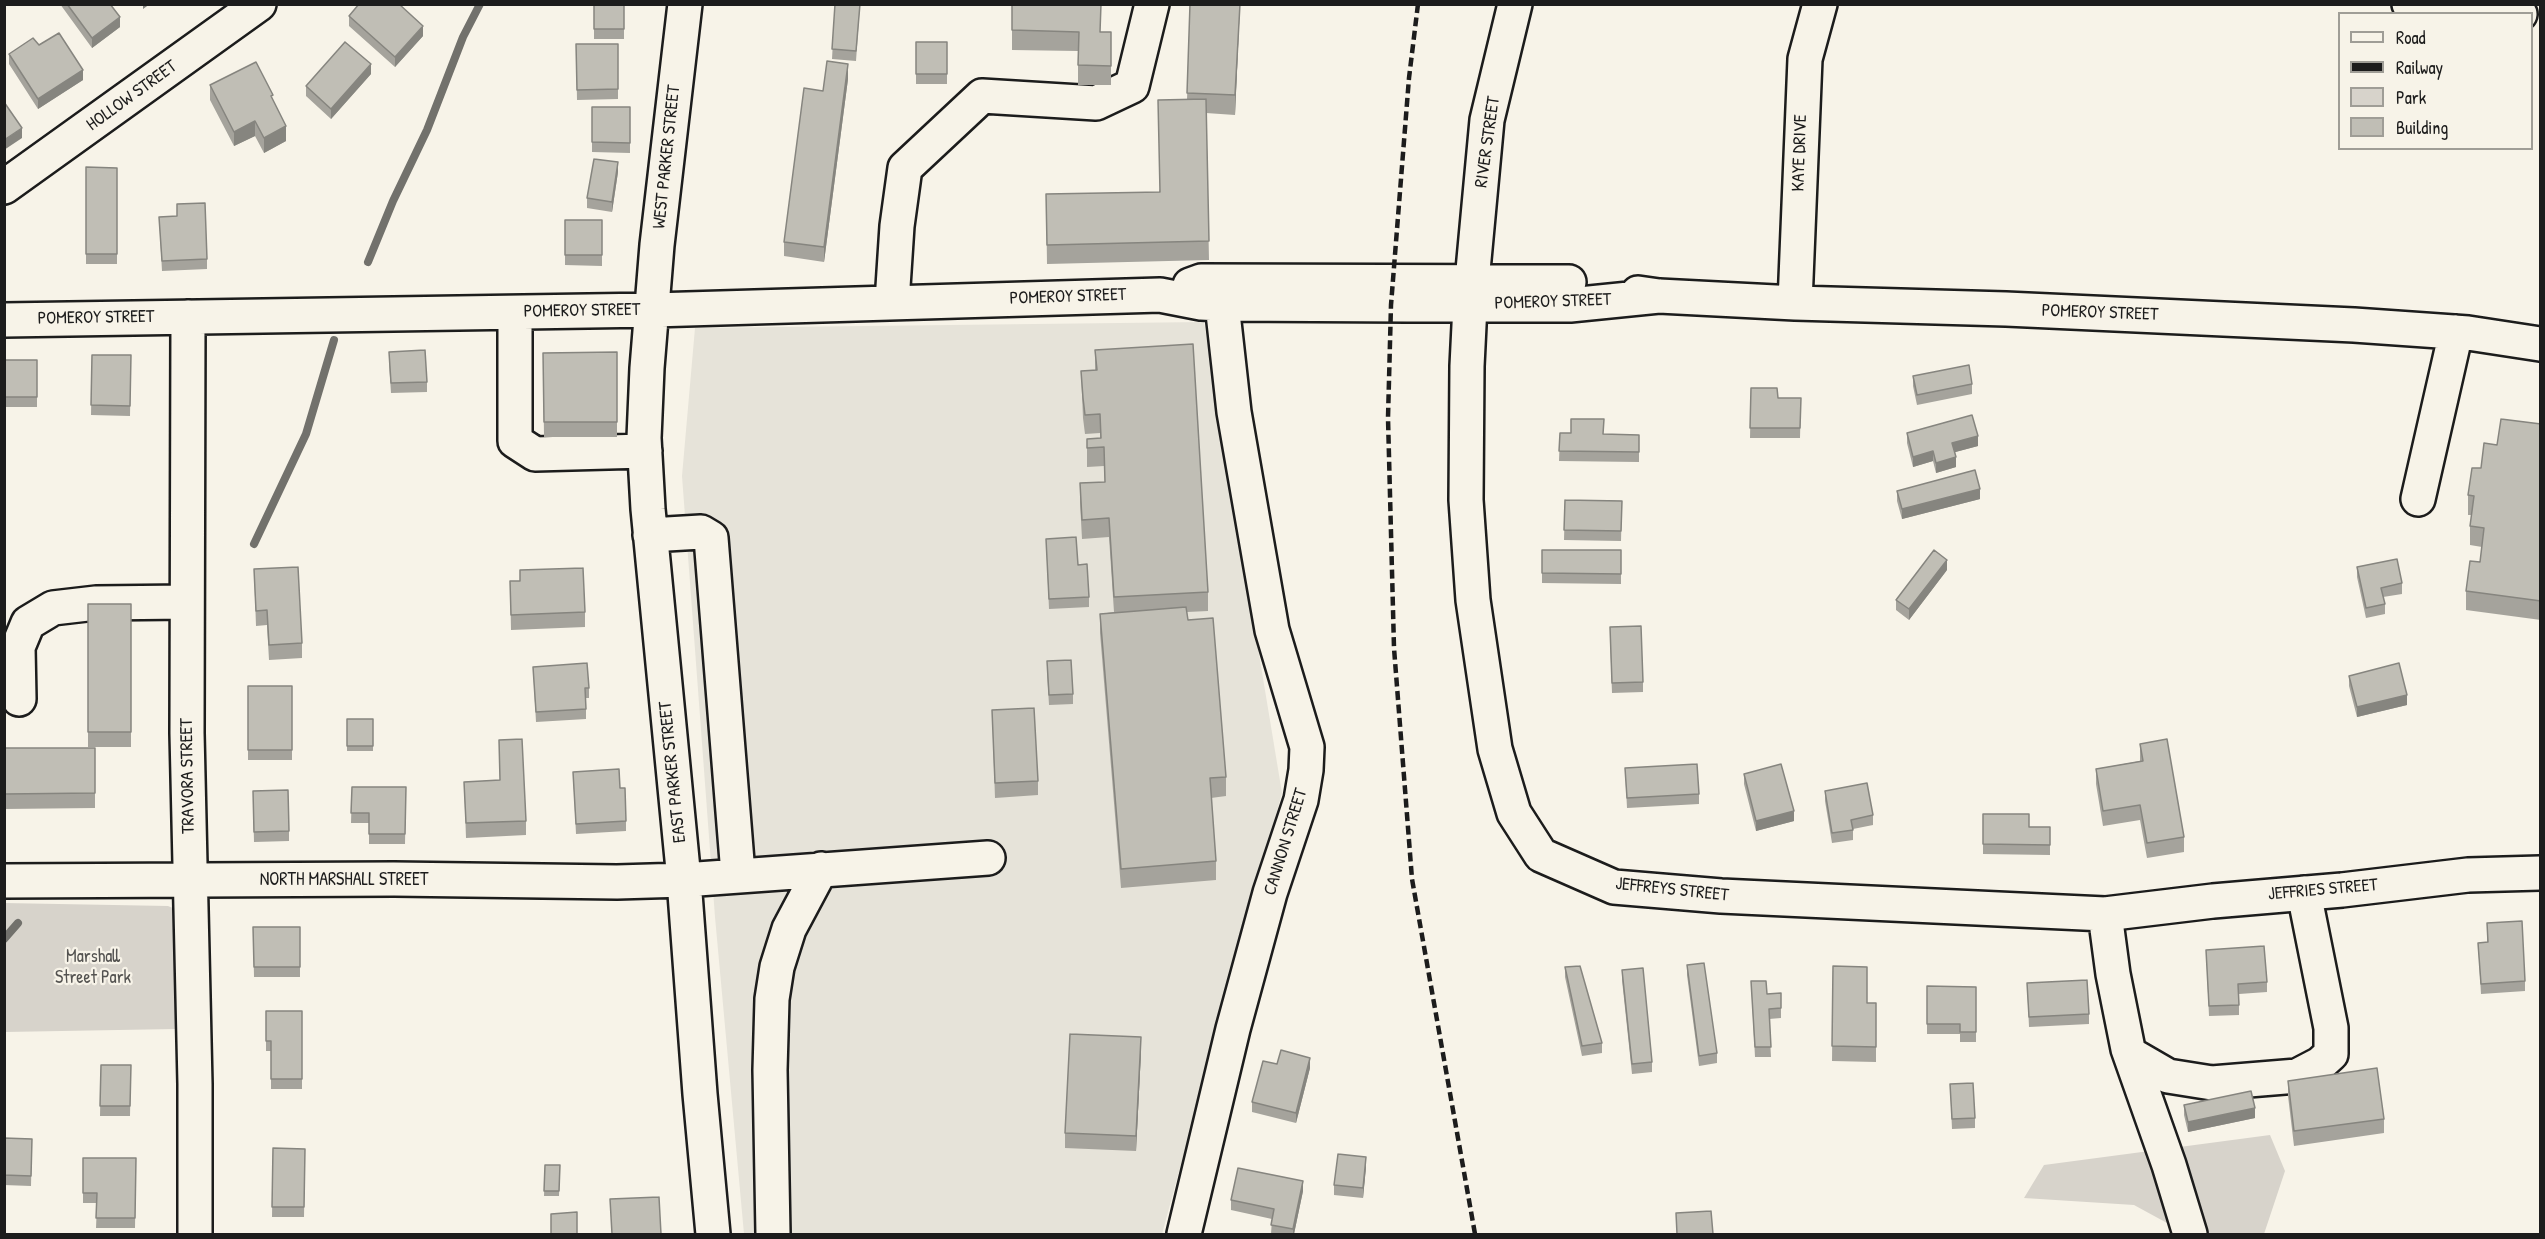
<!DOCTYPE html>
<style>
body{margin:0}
#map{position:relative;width:2545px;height:1239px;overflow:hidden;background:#f7f3e8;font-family:"Patrick Hand",sans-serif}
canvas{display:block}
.frame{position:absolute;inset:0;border:6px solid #1c1c1c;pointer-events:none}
.legend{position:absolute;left:2338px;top:12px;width:195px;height:138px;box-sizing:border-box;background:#f7f3e8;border:2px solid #9f9d96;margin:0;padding:8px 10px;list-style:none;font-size:18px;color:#1c1c1c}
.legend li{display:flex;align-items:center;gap:12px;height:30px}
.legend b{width:30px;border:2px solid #9f9d96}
</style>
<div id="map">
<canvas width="2545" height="1239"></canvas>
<div class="frame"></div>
<ul class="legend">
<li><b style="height:8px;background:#f7f3e8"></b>Road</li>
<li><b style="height:8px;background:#1c1c1c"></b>Railway</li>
<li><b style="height:16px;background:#d7d3cb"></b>Park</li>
<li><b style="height:16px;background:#c0beb5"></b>Building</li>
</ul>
</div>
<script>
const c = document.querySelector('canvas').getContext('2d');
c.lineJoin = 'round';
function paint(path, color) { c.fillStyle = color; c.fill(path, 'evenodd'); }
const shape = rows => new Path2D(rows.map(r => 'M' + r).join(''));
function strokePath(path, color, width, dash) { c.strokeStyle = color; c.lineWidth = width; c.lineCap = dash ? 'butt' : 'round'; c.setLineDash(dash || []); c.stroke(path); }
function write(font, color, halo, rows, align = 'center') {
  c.font = font + ' "Patrick Hand",sans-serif'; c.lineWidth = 4.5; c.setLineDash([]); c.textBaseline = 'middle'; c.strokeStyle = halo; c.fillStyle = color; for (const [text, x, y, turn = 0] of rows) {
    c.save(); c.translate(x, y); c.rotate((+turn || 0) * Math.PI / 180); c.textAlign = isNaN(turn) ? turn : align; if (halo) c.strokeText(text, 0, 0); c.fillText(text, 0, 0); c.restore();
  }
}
paint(shape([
 [1204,322,1282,793,1162,1234,744,1234,715,917,682,476,695,328]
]), '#e6e3d9');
paint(shape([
 [4,903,168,906,182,912,175,1029,5,1032],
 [2270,1135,2285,1171,2264,1234,2176,1234,2167,1223,2134,1205,2024,1198,2044,1165]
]), '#d7d3cb');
strokePath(shape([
 [368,262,393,201,427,130,463,37,480,4],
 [254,544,306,434,334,340],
 [4,939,18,923]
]), '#72716c', 8);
const minor = shape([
 [685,4,657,245,647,368,644,438,648,509,684,880,700,1094,713,1234],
 [2409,4,2520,14],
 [4,187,259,4],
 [1472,281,1487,120,1515,4],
 [1190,285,1201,281,1569,282],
 [1638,293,1659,296,1795,303,2006,309,2354,325,2468,333,2540,344],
 [892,302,897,226,905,168,982,96,1096,103,1132,86,1152,4],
 [1795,303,1805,59,1820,4],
 [1470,305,1467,366,1466,500,1473,600,1495,749,1514,813,1541,855,1614,887,1721,896,2105,914,2213,901,2342,890,2468,875,2540,873],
 [515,313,515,441,535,454,645,451],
 [188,317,187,733,195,1084,195,1234],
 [4,320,653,310,1160,295,1201,303,1222,304,1408,305,1570,305,1659,296],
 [2418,499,2456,332],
 [650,535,701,532,711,538,738,874],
 [19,699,18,647,28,623,53,608,96,603,187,602],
 [4,881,394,879,617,882,684,880,988,858],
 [2105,914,2113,974,2128,1049,2169,1165,2190,1234],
 [2130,1054,2168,1076,2212,1083,2297,1076,2320,1064,2331,1054,2331,1028,2304,893],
 [773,1234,770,1070,772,999,777,967,789,929,821,869],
 [1184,1234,1233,1029,1270,893,1301,800,1306,770,1307,747,1272,630,1234,412,1222,304]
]);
strokePath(minor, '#1c1c1c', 38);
strokePath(minor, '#f7f3e8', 33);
strokePath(shape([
 [1418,4,1409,78,1391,305,1388,418,1394,648,1412,879,1475,1234]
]), '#1c1c1c', 4.5, [9, 4.5]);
paint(shape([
 [60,4,110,4,120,27,92,48],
 [594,4,624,4,624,39,594,39],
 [835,4,860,4,856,61,832,59],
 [1012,4,1101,32,1111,32,1111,85,1078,85,1078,51,1012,50],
 [1190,4,1240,4,1235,115,1206,113,1209,260,1047,264,1046,194,1159,192,1187,100],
 [349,16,423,36,395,67,349,26],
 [916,42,947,42,947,84,916,84],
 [576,44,618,44,618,99,577,100],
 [9,54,83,80,38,109,9,64],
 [371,74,331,119,306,96,306,86],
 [848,79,824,262,784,256,784,242,823,91],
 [210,85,286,141,264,153,255,136,234,146,210,100],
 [592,107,630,107,630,153,592,152],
 [86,167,117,168,117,264,86,264],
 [618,172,612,212,587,208,587,198],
 [177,204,207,259,207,269,162,271,159,217,177,216],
 [565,220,602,220,602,266,565,265],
 [1095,350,1208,592,1208,611,1187,612,1188,620,1226,777,1226,796,1211,798,1216,861,1216,880,1121,888,1100,633,1100,614,1114,612,1109,537,1082,539,1080,502,1080,483,1105,482,1104,466,1087,467,1087,439,1100,438,1100,433,1085,434,1083,418,1081,371,1095,370],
 [617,352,617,437,544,437,543,353],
 [92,355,131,355,130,416,91,415],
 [4,360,37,360,37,407,4,407],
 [389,362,427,382,427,392,391,393],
 [1913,376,1972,384,1972,394,1917,405,1913,386],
 [1751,388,1778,398,1801,398,1800,438,1750,438],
 [2541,424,2541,620,2466,610,2466,591,2480,562,2482,547,2470,545,2470,526,2472,515,2468,515,2468,495,2481,468,2497,445],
 [1560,433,1639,435,1639,462,1559,461],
 [1907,433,1978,446,1955,452,1956,467,1936,473,1933,461,1913,467,1907,443],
 [1897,491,1980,499,1902,519,1897,501],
 [1565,500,1622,501,1621,541,1564,540],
 [1046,539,1078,565,1089,597,1089,607,1049,609],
 [1542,550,1621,550,1621,584,1542,583],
 [2357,567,2402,583,2402,594,2383,597,2385,604,2385,614,2366,618,2357,577],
 [254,569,302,643,302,658,269,660,267,625,256,626],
 [520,570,585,612,585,627,511,630,510,581,520,581],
 [1947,570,1909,620,1896,610,1896,600],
 [88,604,131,604,131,747,88,747],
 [1610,637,1643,682,1643,692,1612,693],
 [533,667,589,688,589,698,586,698,586,719,536,722],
 [1047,671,1073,694,1073,704,1049,705],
 [2349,676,2407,705,2357,717,2349,686],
 [248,686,292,686,292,760,248,760],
 [992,710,1038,781,1038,795,995,798],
 [347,719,373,719,373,751,347,751],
 [499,740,526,821,526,835,466,838,464,782,500,780],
 [2140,744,2184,837,2184,852,2147,858,2140,820,2103,826,2096,784,2096,769,2140,761],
 [4,748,95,748,95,808,4,809],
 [1625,768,1699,794,1699,804,1627,808],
 [573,772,620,788,626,821,626,831,576,834],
 [1744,774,1794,821,1756,831,1744,784],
 [352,787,406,787,405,844,369,844,369,823,351,823],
 [1825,791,1873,815,1873,825,1853,829,1853,840,1832,843,1825,801],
 [253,801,289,831,289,841,254,842],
 [1983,814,2029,827,2050,827,2050,855,1983,854],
 [2487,923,2525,981,2525,991,2481,994,2478,943,2487,942],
 [253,927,300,927,300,977,254,977],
 [2206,950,2267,982,2267,992,2239,994,2239,1015,2209,1016],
 [1687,965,1717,1053,1717,1063,1699,1066,1687,975],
 [1833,966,1867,1003,1876,1003,1876,1062,1832,1061],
 [1565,967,1602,1043,1602,1053,1582,1056,1565,977],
 [1622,970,1652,1062,1652,1072,1632,1074,1622,980],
 [1751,981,1767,994,1781,993,1781,1018,1769,1019,1771,1057,1755,1057],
 [2027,983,2089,1014,2089,1024,2029,1027],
 [1927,986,1976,987,1976,1042,1960,1042,1960,1034,1927,1034],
 [266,1011,302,1011,302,1089,271,1089,271,1051,266,1051],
 [1141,1052,1136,1151,1065,1148,1065,1133],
 [1277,1064,1310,1068,1296,1123,1252,1112,1252,1102],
 [101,1065,131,1065,130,1116,100,1116],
 [2288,1081,2384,1119,2384,1133,2294,1146,2288,1096],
 [1950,1084,1975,1118,1975,1128,1952,1129],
 [2184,1105,2255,1118,2188,1132,2184,1115],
 [4,1138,32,1139,31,1186,4,1185],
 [273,1148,305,1149,304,1217,272,1217],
 [83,1158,136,1158,135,1228,96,1228,97,1203,83,1203],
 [545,1165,560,1165,559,1196,544,1196],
 [1366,1167,1363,1198,1334,1195,1334,1185],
 [1303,1191,1294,1234,1271,1234,1272,1219,1231,1210,1231,1200]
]), '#a5a39c');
paint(shape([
 [143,4,150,4,143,9],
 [1240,4,1235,115,1235,95],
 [120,17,120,27,92,48,92,38],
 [423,26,423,36,395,67,395,57],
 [371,64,371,74,331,119,331,109],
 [848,64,848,79,824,262,824,247],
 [83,70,83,80,38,109,38,99],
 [255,121,255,136,234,146,234,132],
 [286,126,286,141,264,153,264,138],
 [22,128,22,138,4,150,4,140],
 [618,162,618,172,612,212,612,202],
 [1978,436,1978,446,1952,453,1952,443],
 [1933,451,1933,461,1913,467,1913,457],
 [1956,457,1956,467,1936,473,1936,463],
 [1980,489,1980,499,1902,519,1902,509],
 [1947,560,1947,570,1909,620,1909,609],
 [2407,695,2407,705,2357,717,2357,707],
 [1794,811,1794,821,1756,831,1756,821],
 [1141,1037,1141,1052,1136,1151,1136,1136],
 [1310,1058,1310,1068,1296,1123,1296,1113],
 [2255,1108,2255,1118,2188,1132,2188,1122],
 [1366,1157,1366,1167,1363,1198,1363,1188],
 [1303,1181,1303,1191,1294,1234,1293,1234,1293,1229]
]), '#86857f');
const building = shape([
 [67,4,110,4,120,17,92,38,67,4],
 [359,4,399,4,423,26,395,57,349,16,359,4],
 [594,4,624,4,624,29,594,29,594,4],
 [835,4,860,4,856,51,832,49,835,4],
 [1012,4,1101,4,1100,32,1111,32,1111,66,1078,65,1079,32,1012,30,1012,4],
 [1190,4,1240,4,1235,95,1187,93,1190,4],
 [59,33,83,70,38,99,9,54,33,38,39,45,59,33],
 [345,42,371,64,331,109,306,86,345,42],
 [916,42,947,42,947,74,916,74,916,42],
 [576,44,618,44,618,89,577,90,576,44],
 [827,61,848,64,824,247,784,242,804,88,823,91,827,61],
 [256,62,273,95,271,96,286,126,264,138,255,121,234,132,210,85,256,62],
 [1206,99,1209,241,1047,245,1046,194,1160,192,1158,100,1206,99],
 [4,102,22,128,4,140,4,102],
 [592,107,630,107,630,143,592,142,592,107],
 [594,159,618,162,612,202,587,198,594,159],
 [86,167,117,168,117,254,86,254,86,167],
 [205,203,207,259,162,261,159,217,177,216,177,204,205,203],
 [565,220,602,220,602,255,565,255,565,220],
 [1193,344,1208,592,1114,597,1109,518,1082,520,1080,483,1105,482,1104,447,1087,448,1087,439,1101,438,1100,414,1085,415,1083,398,1081,371,1097,370,1095,350,1193,344],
 [425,350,427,382,391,383,389,352,425,350],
 [617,352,617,422,544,422,543,353,617,352],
 [92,355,131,355,130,406,91,405,92,355],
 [4,360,37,360,37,397,4,397,4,360],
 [1969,365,1972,384,1917,395,1913,376,1969,365],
 [1751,388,1777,388,1778,398,1801,398,1800,428,1750,428,1751,388],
 [1972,415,1978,436,1952,443,1956,457,1936,463,1933,451,1913,457,1907,433,1972,415],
 [1571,419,1604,419,1603,434,1639,435,1639,452,1559,451,1560,433,1571,433,1571,419],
 [2501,419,2541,424,2541,601,2466,591,2470,561,2480,562,2484,528,2470,526,2474,496,2468,495,2472,468,2481,468,2484,443,2497,445,2501,419],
 [1975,470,1980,489,1902,509,1897,491,1975,470],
 [1565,500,1622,501,1621,531,1564,530,1565,500],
 [1076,537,1078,565,1087,564,1089,597,1049,599,1046,539,1076,537],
 [1542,550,1621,550,1621,574,1542,573,1542,550],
 [1934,550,1947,560,1909,609,1896,600,1934,550],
 [2397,559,2402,583,2381,588,2385,604,2366,608,2357,567,2397,559],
 [298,567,302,643,269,645,267,610,256,611,254,569,298,567],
 [583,568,585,612,511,615,510,581,520,581,520,570,583,568],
 [88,604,131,604,131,732,88,732,88,604],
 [1186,607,1188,620,1213,618,1226,777,1210,778,1216,861,1121,869,1100,614,1186,607],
 [1641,626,1643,682,1612,683,1610,627,1641,626],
 [1071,660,1073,694,1049,695,1047,661,1071,660],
 [587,663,589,688,585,688,586,709,536,712,533,667,587,663],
 [2399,663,2407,695,2357,707,2349,676,2399,663],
 [248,686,292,686,292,750,248,750,248,686],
 [1034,708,1038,781,995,783,992,710,1034,708],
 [347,719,373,719,373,746,347,746,347,719],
 [522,739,526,821,466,823,464,782,500,780,499,740,522,739],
 [2167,739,2184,837,2147,843,2140,805,2103,811,2096,769,2143,761,2140,744,2167,739],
 [4,748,95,748,95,793,4,794,4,748],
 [1697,764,1699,794,1627,798,1625,768,1697,764],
 [1781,764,1794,811,1756,821,1744,774,1781,764],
 [619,769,620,788,625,788,626,821,576,824,573,772,619,769],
 [1867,783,1873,815,1851,820,1853,830,1832,833,1825,791,1867,783],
 [352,787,406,787,405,834,369,834,369,813,351,813,352,787],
 [288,790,289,831,254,832,253,791,288,790],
 [1983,814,2029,814,2029,827,2050,827,2050,845,1983,844,1983,814],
 [2522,921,2525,981,2481,984,2478,943,2488,942,2487,923,2522,921],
 [253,927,300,927,300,967,254,967,253,927],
 [2264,946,2267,982,2238,984,2239,1005,2209,1006,2206,950,2264,946],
 [1704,963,1717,1053,1699,1056,1687,965,1704,963],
 [1580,966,1602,1043,1582,1046,1565,967,1580,966],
 [1833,966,1867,967,1867,1003,1876,1003,1876,1047,1832,1046,1833,966],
 [1643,968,1652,1062,1632,1064,1622,970,1643,968],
 [2087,980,2089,1014,2029,1017,2027,983,2087,980],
 [1751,981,1766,981,1767,994,1781,993,1781,1008,1769,1009,1771,1047,1755,1047,1751,981],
 [1927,986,1976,987,1976,1032,1960,1032,1960,1024,1927,1024,1927,986],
 [266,1011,302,1011,302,1079,271,1079,271,1041,266,1041,266,1011],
 [1070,1034,1141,1037,1136,1136,1065,1133,1070,1034],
 [1281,1050,1310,1058,1296,1113,1252,1102,1263,1061,1277,1064,1281,1050],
 [101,1065,131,1065,130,1106,100,1106,101,1065],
 [2377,1068,2384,1119,2294,1131,2288,1081,2377,1068],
 [1973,1083,1975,1118,1952,1119,1950,1084,1973,1083],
 [2251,1091,2255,1108,2188,1122,2184,1105,2251,1091],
 [4,1138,32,1139,31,1176,4,1175,4,1138],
 [273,1148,305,1149,304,1207,272,1207,273,1148],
 [1338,1154,1366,1157,1363,1188,1334,1185,1338,1154],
 [83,1158,136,1158,135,1218,96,1218,97,1193,83,1193,83,1158],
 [545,1165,560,1165,559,1191,544,1191,545,1165],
 [1238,1168,1303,1181,1293,1229,1271,1225,1274,1209,1231,1200,1238,1168],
 [659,1197,661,1234,612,1234,610,1199,659,1197],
 [1711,1211,1713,1234,1677,1234,1676,1213,1711,1211],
 [577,1212,577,1234,551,1234,551,1214,577,1212]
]);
paint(building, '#c0beb5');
strokePath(building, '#86857f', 1.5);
write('18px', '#1c1c1c', '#f7f3e8', [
 ["HOLLOW STREET",132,96,-36],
 ["RIVER STREET",1488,142,-82],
 ["KAYE DRIVE",1800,153,-88],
 ["WEST PARKER STREET",667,157,-84],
 ["POMEROY STREET",1068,297,-2],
 ["POMEROY STREET",1553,302,-2],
 ["POMEROY STREET",582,311,-1],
 ["POMEROY STREET",2100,313,2],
 ["POMEROY STREET",96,318,-1],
 ["EAST PARKER STREET",673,772,-96],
 ["TRAVORA STREET",188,776,-91],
 ["CANNON STREET",1286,842,-73],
 ["NORTH MARSHALL STREET",344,880],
 ["JEFFREYS STREET",1672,890,6],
 ["JEFFRIES STREET",2323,890,-5]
]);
write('18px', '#545351', '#f7f3e8', [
 ["Marshall",93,957],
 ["Street Park",93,978]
]);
</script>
